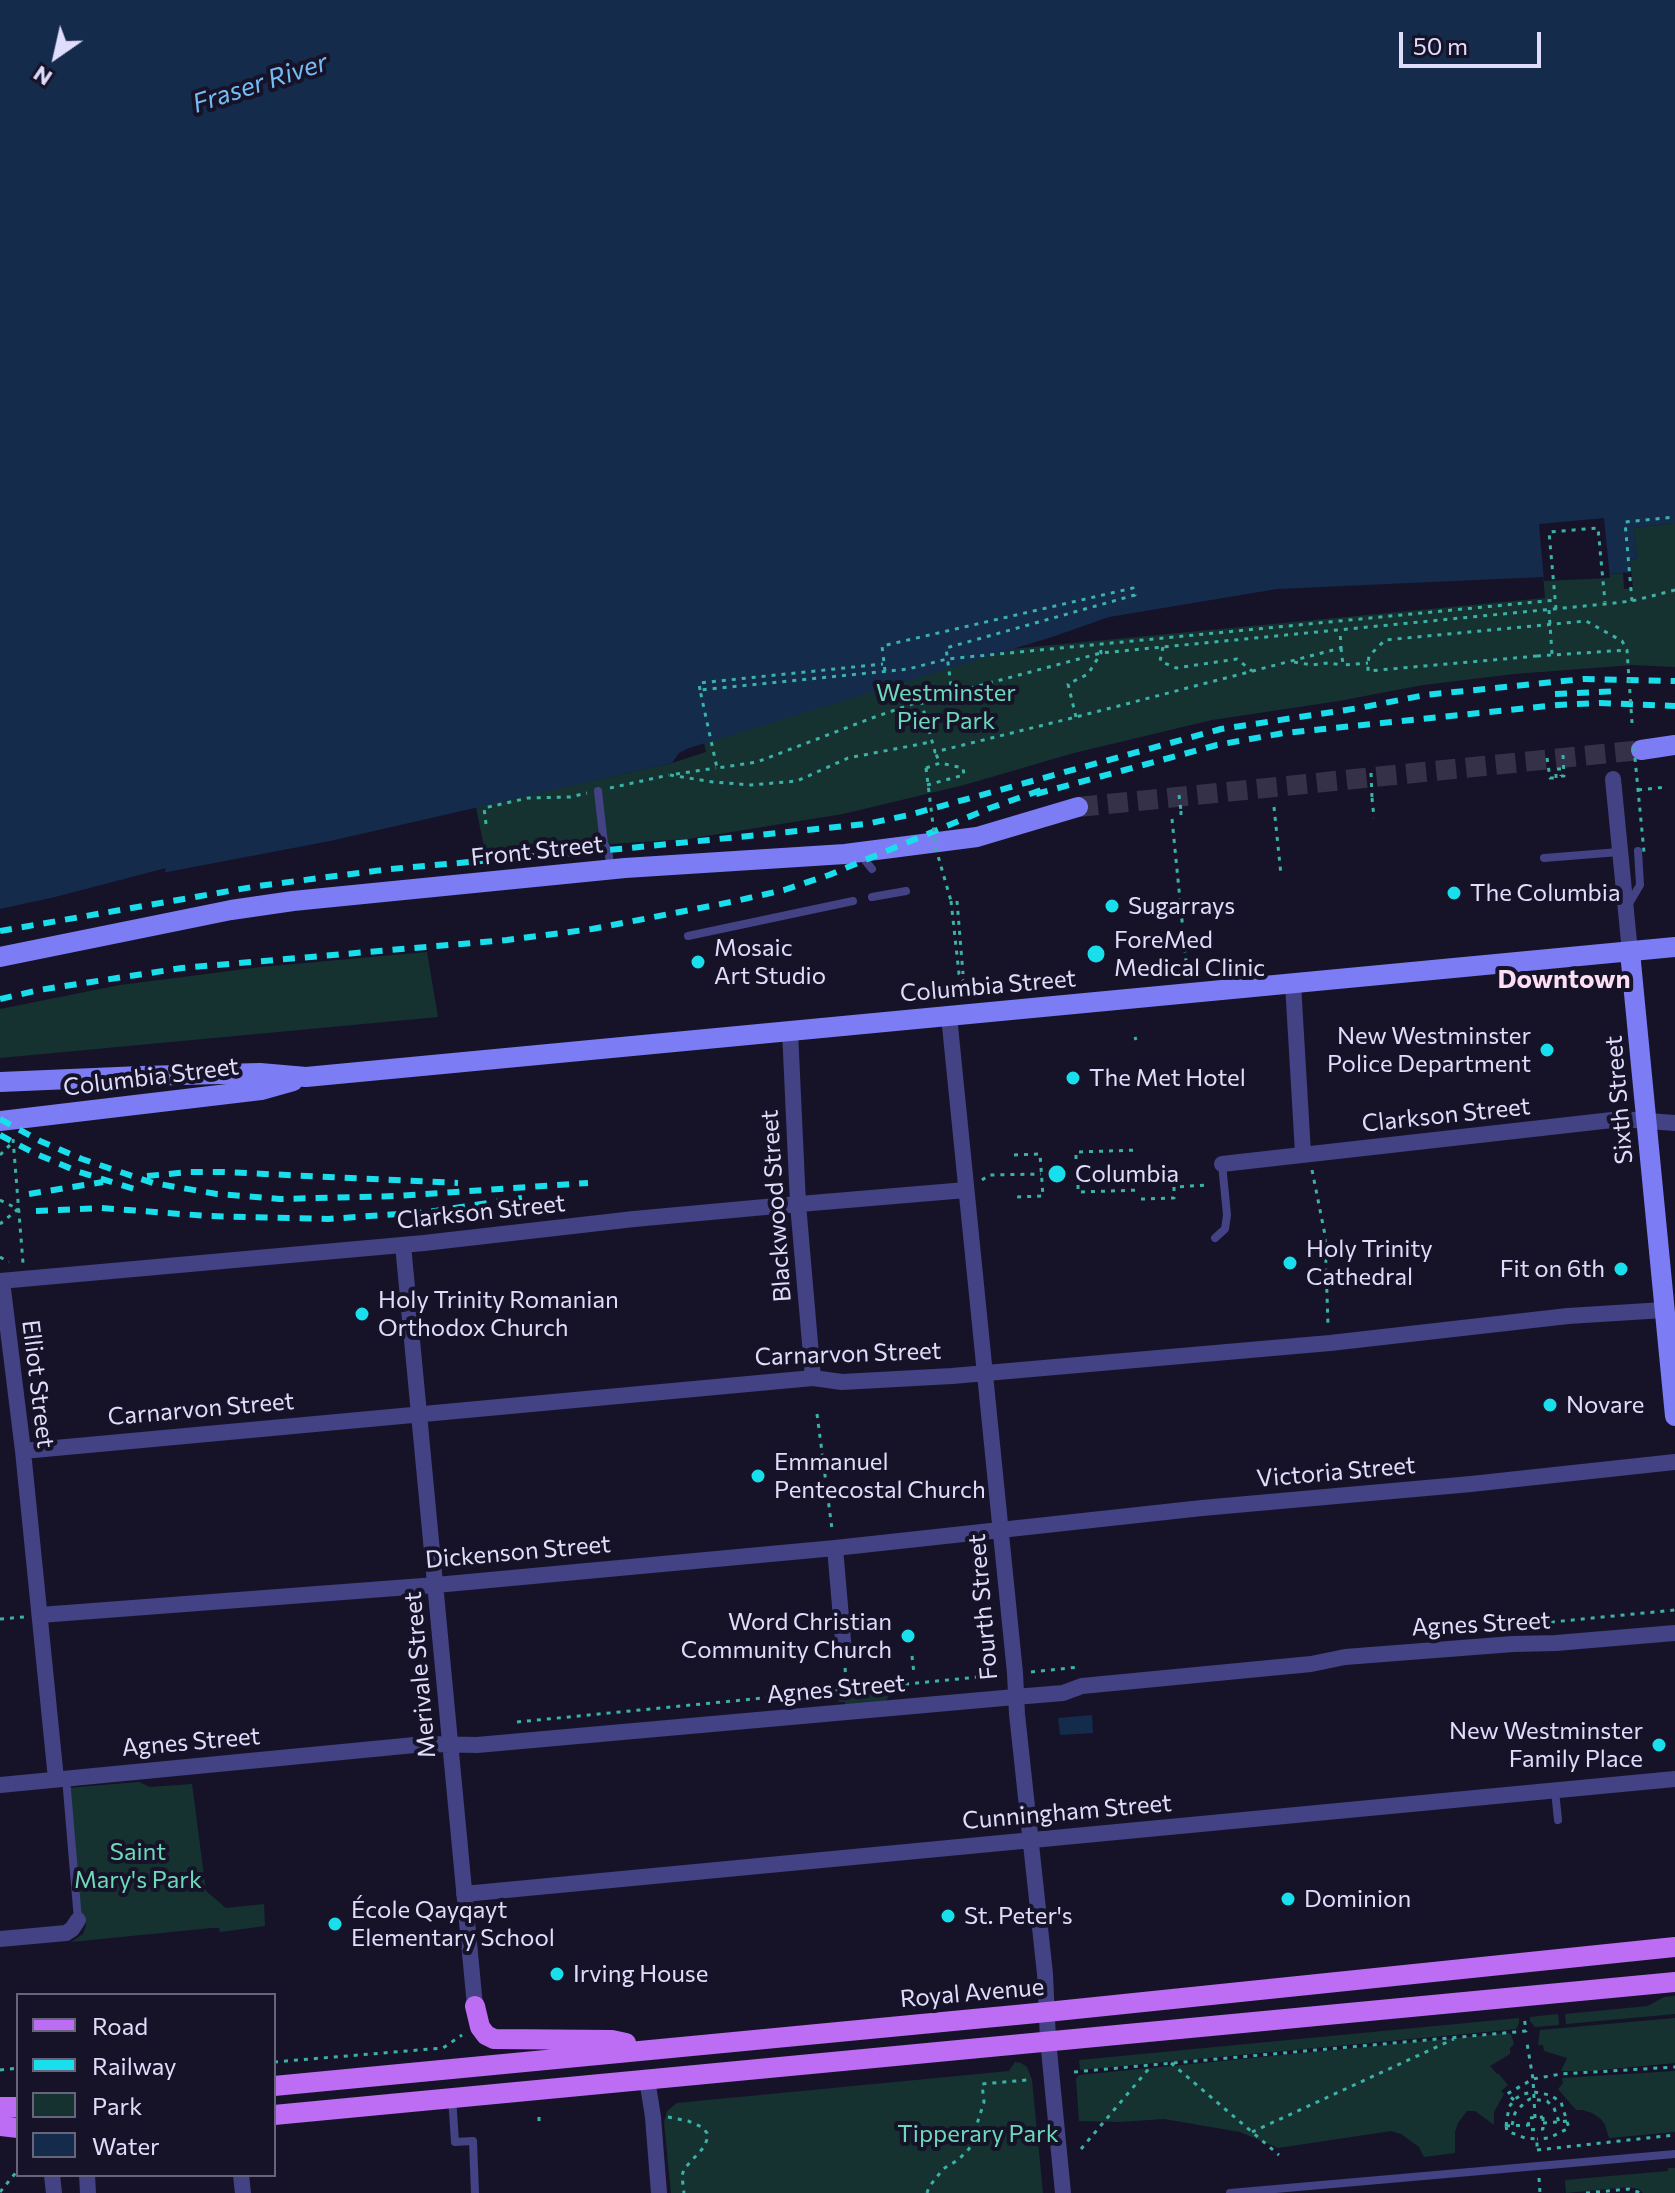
<!DOCTYPE html>
<meta charset="utf-8">
<style>
body{margin:0}
#map{position:relative;width:1675px;height:2193px;overflow:hidden;background:#161329;font-family:Commissioner,sans-serif}
canvas{display:block}
.legend{position:absolute;left:16px;top:1993px;width:260px;height:184px;box-sizing:border-box;background:#161329;border:2px solid #67647d;margin:0;padding:10px 14px;list-style:none;font-size:24px;color:#e0ddfc}
.legend li{display:flex;align-items:center;gap:16px;height:40px}
.legend b{width:40px;border:2px solid #67647d}
.north{position:absolute;left:16px;top:16px;width:80px;height:80px;-webkit-text-stroke:6px #161329;paint-order:stroke;rotate:214deg;font-size:22px;font-weight:700;line-height:32px;text-align:center;color:#e0ddfc}
.north::after{content:'';display:block;margin:auto;width:28px;height:36px;background:#e0ddfc;clip-path:polygon(50% 0,100% 100%,50% 72%,0 100%)}
.scale{position:absolute;left:1399px;top:32px;width:142px;height:36px;box-sizing:border-box;border:4px solid #e0ddfc;border-top:0;padding-left:10px;font-size:24px;line-height:28px;white-space:nowrap;color:#e0ddfc;-webkit-text-stroke:6px #161329;paint-order:stroke}
</style>
<div id="map">
<canvas width="1675" height="2193"></canvas>
<ul class="legend">
<li><b style="height:10px;background:#bd6df3"></b>Road</li>
<li><b style="height:10px;background:#19deec"></b>Railway</li>
<li><b style="height:22px;background:#163230"></b>Park</li>
<li><b style="height:22px;background:#142b4c"></b>Water</li>
</ul>
<div class="north">N</div>
<div class="scale">50 m</div>
</div>
<script>
const c = document.querySelector('canvas').getContext('2d');
c.lineJoin = 'round';
function paint(path, color) { c.fillStyle = color; c.fill(path, 'evenodd'); }
const shape = rows => new Path2D(rows.map(r => 'M' + r).join(''));
function strokePath(path, color, width, dash) { c.strokeStyle = color; c.lineWidth = width; c.lineCap = dash ? 'butt' : 'round'; c.setLineDash(dash || []); c.stroke(path); }
function write(font, color, halo, rows, align = 'center') {
  c.font = font + ' Commissioner,sans-serif'; c.lineWidth = 8; c.setLineDash([]); c.textBaseline = 'middle'; c.strokeStyle = halo; c.fillStyle = color; for (const [text, x, y, turn = 0] of rows) {
    c.save(); c.translate(x, y); c.rotate((+turn || 0) * Math.PI / 180); c.textAlign = isNaN(turn) ? turn : align; if (halo) c.strokeText(text, 0, 0); c.fillText(text, 0, 0); c.restore();
  }
}
paint(shape([
 [1675,523,1675,667,1633,665,1514,674,1423,685,1339,701,1212,720,1074,753,964,785,843,814,688,839,485,852,476,807,672,763,706,752,689,676,1011,649,1545,598,1539,524,1610,574,1623,573,1624,589,1633,588,1630,560,1637,559,1634,528],
 [427,952,438,1017,0,1058,0,1009,120,985,261,967],
 [890,1691,890,1694,886,1701,845,1705,845,1702,839,1702,838,1696],
 [139,1782,150,1787,192,1784,206,1891,226,1908,264,1904,265,1926,220,1932,219,1928,211,1928,71,1942,83,1934,86,1926,86,1922,78,1920,67,1788],
 [1675,1996,1675,2014,1566,2024,1565,2014,1648,2006,1664,1997],
 [1558,2014,1559,2025,1535,2027,1530,2021,1530,2017],
 [1519,2018,1519,2023,1516,2029,1507,2030,1080,2070,1079,2060],
 [1675,2018,1675,2063,1591,2071,1561,2071,1567,2058,1544,2051,1543,2045,1538,2045,1540,2030],
 [1507,2033,1511,2034,1514,2044,1510,2048,1510,2054,1490,2066,1497,2074,1499,2074,1508,2085,1501,2091,1504,2094,1494,2112,1494,2125,1475,2111,1467,2111,1458,2123,1455,2132,1455,2153,1424,2157,1419,2147,1401,2134,1391,2131,1278,2148,1240,2132,1164,2119,1120,2122,1079,2121,1076,2079,1079,2075],
 [1015,2062,1021,2063,1027,2067,1032,2080,1043,2193,671,2193,664,2122,667,2111,677,2103,1009,2071],
 [1675,2071,1675,2132,1609,2138,1605,2125,1601,2119,1592,2113,1582,2110,1576,2110,1558,2089,1563,2083,1562,2078],
 [1668,2168,1675,2168,1675,2193,1643,2193,1639,2189,1628,2187,1566,2193,1565,2180,1668,2171]
]), '#163230');
paint(shape([
 [0,0,1675,0,1675,523,1634,528,1637,559,1630,560,1631,572,1609,574,1277,589,1109,617,1052,637,689,748,679,753,672,763,330,841,162,873,0,912],
 [1092,1715,1093,1733,1060,1735,1058,1718]
]), '#142b4c');
paint(shape([
 [1604,518,1610,578,1544,581,1539,524],
 [166,868,163,877,0,916,0,909,55,897]
]), '#161329');
strokePath(shape([
 [1078,807,1641,750]
]), '#343149', 20, [20, 10]);
strokePath(shape([
 [1632,601,1625,522,1675,517],
 [1556,609,1549,532,1598,528,1605,602],
 [1549,610,1552,654],
 [1163,647,1160,661,1176,668,1237,659,1252,671],
 [1341,648,1343,665,1368,663],
 [1537,656,1627,650],
 [1294,662,1312,665,1328,663,1343,665],
 [885,671,882,646,1133,588,1135,595,946,648,952,693,1101,653,1605,604,1632,601,1675,590],
 [700,690,699,683,883,664],
 [952,693,921,701,872,718,757,762,717,768,700,690,908,669,947,659,1556,600],
 [921,701,935,752,1076,717,1341,648,1340,630],
 [1076,717,1068,684,1088,674,1101,653,1100,646],
 [926,768,940,763,935,752],
 [676,774,716,768],
 [670,775,713,782,751,785,797,781,848,758,931,742],
 [1556,778,1556,769,1561,769,1561,776],
 [927,785,964,775,963,768,940,763],
 [610,788,669,775],
 [1638,790,1666,787],
 [1179,795,1181,811],
 [1372,798,1374,818],
 [1274,807,1281,875],
 [1172,819,1186,961],
 [486,824,484,808,528,798,570,797,587,793],
 [951,901,959,974,965,984],
 [957,901,963,974],
 [1135,1037,1136,1040],
 [13,1139,23,1263],
 [0,1155,12,1143],
 [1014,1155,1040,1154,1043,1196,1017,1197],
 [1076,1159,1076,1152,1139,1150],
 [1312,1170,1325,1235,1328,1325],
 [982,1180,989,1175,1041,1174],
 [1078,1185,1078,1192,1141,1190],
 [1141,1199,1174,1198,1174,1187,1207,1185],
 [0,1200,18,1209,0,1224],
 [0,1257,9,1262],
 [817,1414,832,1529],
 [0,1619,24,1617],
 [1521,1625,1675,1610],
 [912,1656,914,1674],
 [845,1668,847,1688],
 [1031,1672,1079,1667],
 [517,1722,999,1675],
 [274,2062,443,2048,462,2035],
 [1171,2063,1279,2155],
 [0,2070,18,2068],
 [1074,2072,1526,2031,1524,2016],
 [1514,2100,1507,2094,1533,2079,1527,2043],
 [539,2117,539,2126],
 [668,2117,688,2121,702,2127,707,2133,708,2137,704,2147,684,2169,682,2176,684,2193],
 [1543,2117,1543,2129,1529,2130,1528,2118,1543,2117],
 [1535,2118,1533,2079,1561,2074,1675,2067],
 [1543,2123,1568,2121],
 [1512,2125,1515,2113,1525,2102,1530,2099,1547,2101,1554,2108,1559,2122],
 [1506,2126,1509,2107,1515,2099,1523,2094,1534,2092,1550,2095,1561,2102,1569,2128,1549,2138,1537,2139],
 [1506,2126,1507,2131,1525,2138,1537,2139,1537,2150],
 [1506,2126,1529,2125],
 [1252,2132,1454,2039],
 [1081,2149,1152,2065],
 [1537,2150,1675,2135],
 [1539,2178,1540,2193],
 [0,2192,18,2170],
 [927,2193,929,2187,943,2169,958,2160,969,2149,984,2102,982,2084,1027,2080],
 [1586,2193,1629,2189,1641,2193]
]), '#3bb2a8', 3, [4, 6]);
strokePath(shape([
 [598,791,604,844,608,850,611,869],
 [860,854,872,869],
 [1544,858,1619,852],
 [872,897,906,891],
 [1627,907,1640,885,1638,851],
 [688,936,853,901],
 [1215,1238,1225,1229,1227,1215,1222,1164],
 [66,1778,78,1920],
 [1555,1791,1558,1820],
 [452,2097,455,2142,473,2141,475,2193],
 [1230,2193,1675,2154]
]), '#424284', 8);
strokePath(shape([
 [1613,779,1630,952],
 [1293,984,1303,1153],
 [949,1016,1015,1673,1017,1714,1045,1974,1048,2040,1063,2193],
 [790,1031,798,1204,813,1378],
 [1222,1164,1621,1119,1675,1123],
 [403,1245,475,2006],
 [0,1281,424,1243,634,1219,776,1206,966,1190],
 [2,1281,23,1451,56,1779],
 [23,1451,813,1378,842,1382,952,1376,1330,1343,1568,1316,1664,1310],
 [835,1548,844,1652],
 [40,1615,436,1585,835,1548,1202,1508,1471,1484,1675,1462],
 [0,1785,425,1744,477,1745,1015,1697,1063,1693,1082,1686,1311,1664,1345,1657,1513,1644,1556,1643,1675,1633],
 [464,1894,1675,1779],
 [0,1939,66,1933,72,1929,78,1920],
 [647,2079,653,2117,659,2193],
 [52,2175,54,2193],
 [87,2175,88,2193],
 [241,2175,243,2193]
]), '#424284', 16);
strokePath(shape([
 [1641,750,1675,745],
 [1630,952,1675,1416],
 [0,957,231,910,293,901,625,868,845,854,977,837,1078,807],
 [0,1082,141,1076,260,1073,306,1077,1675,947],
 [0,1121,261,1090,293,1081]
]), '#7c7df4', 20);
strokePath(shape([
 [475,2006,480,2027,486,2035,494,2039,612,2040,626,2043],
 [274,2086,1047,2012,1675,1947],
 [0,2107,18,2107],
 [274,2115,1675,1982],
 [0,2126,18,2128]
]), '#bd6df3', 20);
strokePath(shape([
 [1555,694,1619,691],
 [1036,794,1217,745,1284,733,1558,705,1600,703,1675,706],
 [0,931,258,886,390,869,630,848,866,824,909,815,1221,729,1359,708,1425,695,1584,679,1675,681],
 [0,999,39,990,182,968,507,940,592,929,731,902,784,890,829,875,990,808,1047,788],
 [0,1119,40,1141,82,1159,153,1183,217,1194,280,1199,397,1196,588,1183],
 [0,1135,34,1153,79,1172,141,1191],
 [147,1176,189,1172,223,1172,458,1183],
 [29,1194,103,1182],
 [36,1211,101,1208,208,1216,328,1219,427,1212,522,1198]
]), '#19deec', 6, [12, 10]);
strokePath(shape([
 [1537,656,1368,671,1368,663,1369,656,1385,640,1586,621,1622,641,1627,650,1632,723],
 [1634,748,1644,852],
 [1547,758,1550,778,1556,778],
 [926,768,936,849,951,901],
 [1371,773,1372,798],
 [1561,776,1564,776,1563,755],
 [1181,811,1181,816]
]), '#3bb2a8', 3, [4, 6]);
for (const [x, y, r, color] of [
 [1454,893,8,"#19deec"],
 [1112,906,8,"#19deec"],
 [1096,954,10,"#19deec"],
 [698,962,8,"#19deec"],
 [1547,1050,8,"#19deec"],
 [1073,1078,8,"#19deec"],
 [1057,1174,10,"#19deec"],
 [1290,1263,8,"#19deec"],
 [1621,1269,8,"#19deec"],
 [362,1314,8,"#19deec"],
 [1550,1405,8,"#19deec"],
 [758,1476,8,"#19deec"],
 [908,1636,8,"#19deec"],
 [1659,1745,8,"#19deec"],
 [1288,1899,8,"#19deec"],
 [948,1916,8,"#19deec"],
 [335,1924,8,"#19deec"],
 [557,1974,8,"#19deec"]
]) { const dot = new Path2D(); dot.arc(x, y, r, 0, 2 * Math.PI); c.fillStyle = color; c.fill(dot); strokePath(dot, '#161329', 3); }
write('24px', '#6ed8ba', '#161329', [
 ["Westminster",946,693],
 ["Pier Park",946,721],
 ["Saint",138,1852],
 ["Mary's Park",138,1880],
 ["Tipperary Park",978,2134]
]);
write('24px', '#e0ddfc', '#161329', [
 ["Front Street",537,851,-6],
 ["Columbia Street",988,986,-5],
 ["Columbia Street",151,1077,-7],
 ["Sixth Street",1619,1100,-95],
 ["Clarkson Street",1446,1115,-6],
 ["Blackwood Street",776,1206,-94],
 ["Clarkson Street",481,1212,-6],
 ["Carnarvon Street",848,1354,-2],
 ["Elliot Street",38,1384,83],
 ["Carnarvon Street",201,1409,-5],
 ["Victoria Street",1336,1472,-5],
 ["Dickenson Street",518,1552,-5],
 ["Fourth Street",983,1607,-95],
 ["Agnes Street",1481,1624,-3],
 ["Merivale Street",420,1675,-95],
 ["Agnes Street",836,1689,-5],
 ["Agnes Street",191,1742,-5],
 ["Cunningham Street",1067,1812,-5],
 ["Royal Avenue",972,1993,-5]
]);
write('24px', '#e0ddfc', '#161329', [
 ["The Columbia",1470,893],
 ["Sugarrays",1128,906],
 ["ForeMed",1114,940],
 ["Medical Clinic",1114,968],
 ["Mosaic",714,948],
 ["Art Studio",714,976],
 ["New Westminster",1531,1036,"right"],
 ["Police Department",1531,1064,"right"],
 ["The Met Hotel",1089,1078],
 ["Columbia",1075,1174],
 ["Holy Trinity",1306,1249],
 ["Cathedral",1306,1277],
 ["Fit on 6th",1605,1269,"right"],
 ["Holy Trinity Romanian",378,1300],
 ["Orthodox Church",378,1328],
 ["Novare",1566,1405],
 ["Emmanuel",774,1462],
 ["Pentecostal Church",774,1490],
 ["Word Christian",892,1622,"right"],
 ["Community Church",892,1650,"right"],
 ["New Westminster",1643,1731,"right"],
 ["Family Place",1643,1759,"right"],
 ["Dominion",1304,1899],
 ["École Qayqayt",351,1910],
 ["Elementary School",351,1938],
 ["St. Peter's",964,1916],
 ["Irving House",573,1974]
], 'left');
write('italic 26px', '#74bcf4', '#161329', [
 ["Fraser River",260,83,-18]
]);
write('bold 26px', '#fcdff3', '#161329', [
 ["Downtown",1564,979]
]);
</script>
